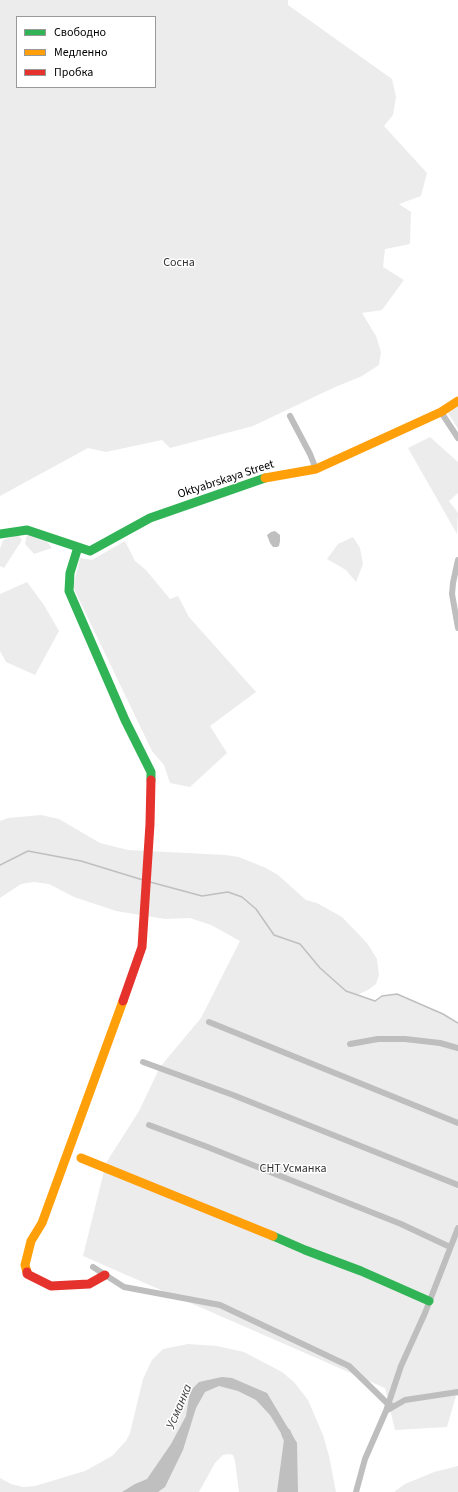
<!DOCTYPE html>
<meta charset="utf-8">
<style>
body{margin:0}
#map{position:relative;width:458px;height:1492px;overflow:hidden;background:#fff;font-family:"Source Sans 3",sans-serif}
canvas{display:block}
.legend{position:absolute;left:16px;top:16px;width:140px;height:72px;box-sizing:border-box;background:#fff;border:1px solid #999;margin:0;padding:5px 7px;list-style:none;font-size:12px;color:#000}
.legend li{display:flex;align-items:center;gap:8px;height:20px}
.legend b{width:20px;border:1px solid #999}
</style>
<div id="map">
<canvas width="458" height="1492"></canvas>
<ul class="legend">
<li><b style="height:5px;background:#30b455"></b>Свободно</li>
<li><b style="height:5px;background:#ff9f0a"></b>Медленно</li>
<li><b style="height:5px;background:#e5322d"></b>Пробка</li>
</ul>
</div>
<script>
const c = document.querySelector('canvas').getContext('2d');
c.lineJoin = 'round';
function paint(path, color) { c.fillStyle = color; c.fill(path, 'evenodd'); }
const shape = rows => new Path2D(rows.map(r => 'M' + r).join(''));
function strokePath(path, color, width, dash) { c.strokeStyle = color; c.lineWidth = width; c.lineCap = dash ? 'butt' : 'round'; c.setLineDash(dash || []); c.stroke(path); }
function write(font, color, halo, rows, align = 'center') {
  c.font = font + ' "Source Sans 3",sans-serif'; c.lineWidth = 3; c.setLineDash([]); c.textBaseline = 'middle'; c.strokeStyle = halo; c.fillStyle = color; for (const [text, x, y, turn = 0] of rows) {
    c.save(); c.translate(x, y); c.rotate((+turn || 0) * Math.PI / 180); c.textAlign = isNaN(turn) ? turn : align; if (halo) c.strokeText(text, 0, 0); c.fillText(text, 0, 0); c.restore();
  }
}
paint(shape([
 [0,0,288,0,288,5,392,79,396,97,393,115,384,126,427,173,421,196,399,204,411,212,410,244,385,249,383,267,404,280,382,310,362,313,376,336,381,352,379,365,362,376,333,388,253,426,170,448,162,440,106,452,88,448,0,496],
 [17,17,155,17,155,87,17,87],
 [458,406,458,429,448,413],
 [430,437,458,462,458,493,449,501,458,513,457,534,408,448],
 [27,534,45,539,52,548,34,554,25,544],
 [18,535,22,540,4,568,0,566,0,549,3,540],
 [353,537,360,548,363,564,356,582,346,570,327,559,338,544],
 [125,541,135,561,146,570,170,599,178,596,189,617,256,692,210,726,227,753,190,787,170,783,164,765,152,751,73,587,80,558,92,560],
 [27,582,44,605,59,631,35,675,6,662,0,651,0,594],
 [41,815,59,819,100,843,128,850,226,855,239,857,266,868,278,875,306,900,317,903,342,917,367,943,377,959,379,975,376,984,368,990,357,995,375,1001,382,996,397,994,443,1014,458,1023,458,1396,456,1396,447,1427,395,1430,385,1388,83,1256,106,1163,139,1111,160,1067,201,1018,240,941,211,925,190,918,165,919,116,911,74,897,49,884,34,882,21,884,0,898,0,821,8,818],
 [188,1344,217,1346,244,1352,282,1372,294,1382,308,1400,323,1435,329,1456,336,1492,239,1492,235,1461,233,1455,229,1454,223,1455,215,1463,199,1492,0,1492,0,1478,11,1484,23,1487,35,1486,85,1471,112,1456,126,1441,130,1433,143,1379,152,1360,163,1349],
 [458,1466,458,1492,394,1492,405,1484,434,1472]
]), '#ececec');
paint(shape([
 [275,531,280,535,280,541,279,546,277,547,273,547,270,543,267,535,271,532],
 [222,1377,232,1378,267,1393,297,1443,298,1492,282,1492,288,1465,290,1448,270,1415,256,1400,238,1391,219,1386,205,1392,196,1408,183,1450,165,1487,158,1492,122,1492,135,1484,147,1479,171,1444,186,1416,190,1391,199,1382]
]), '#bfbfbf');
strokePath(shape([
 [0,865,28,851,81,861,143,880],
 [150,882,202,896,228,892,242,897,256,909,274,935,300,944,320,968,346,991,375,1001,382,996,397,994,443,1014,458,1023]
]), '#bfbfbf', 1.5);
strokePath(shape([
 [282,1492,289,1440,286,1433]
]), '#bfbfbf', 10);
strokePath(shape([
 [441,412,458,438],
 [290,416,310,454,316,469],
 [458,560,453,583,452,594,458,628],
 [209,1022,458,1123],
 [350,1044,378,1039,405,1039,440,1043,458,1048],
 [143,1062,233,1095,458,1185],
 [149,1125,205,1146,401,1224,450,1247],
 [93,1267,124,1287,220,1305,349,1366,388,1404,393,1406],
 [386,1411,401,1366,425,1313,458,1228],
 [356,1492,365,1459,386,1411,405,1400,458,1392]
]), '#bebebe', 6);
strokePath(shape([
 [0,534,27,530,90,551,150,518,265,478],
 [78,547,70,573,69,591,125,720,151,772,151,780],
 [273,1236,305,1250,361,1271,429,1301]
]), '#30b455', 9);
strokePath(shape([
 [265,478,316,469,441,412,458,401],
 [81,1158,273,1236],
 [27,1272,25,1265,31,1241,42,1223,123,1001]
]), '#ff9f0a', 9);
strokePath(shape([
 [123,1001,142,947,150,824,151,780],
 [27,1272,27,1274,51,1286,89,1284,105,1275]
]), '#e5322d', 9);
write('12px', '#333', '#fff', [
 ["Сосна",179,263],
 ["СНТ Усманка",293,1169]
]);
write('12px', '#000', '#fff', [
 ["Oktyabrskaya Street",226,480,-18]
]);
write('italic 13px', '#444', '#fff', [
 ["Усманка",180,1407,-67]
]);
</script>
